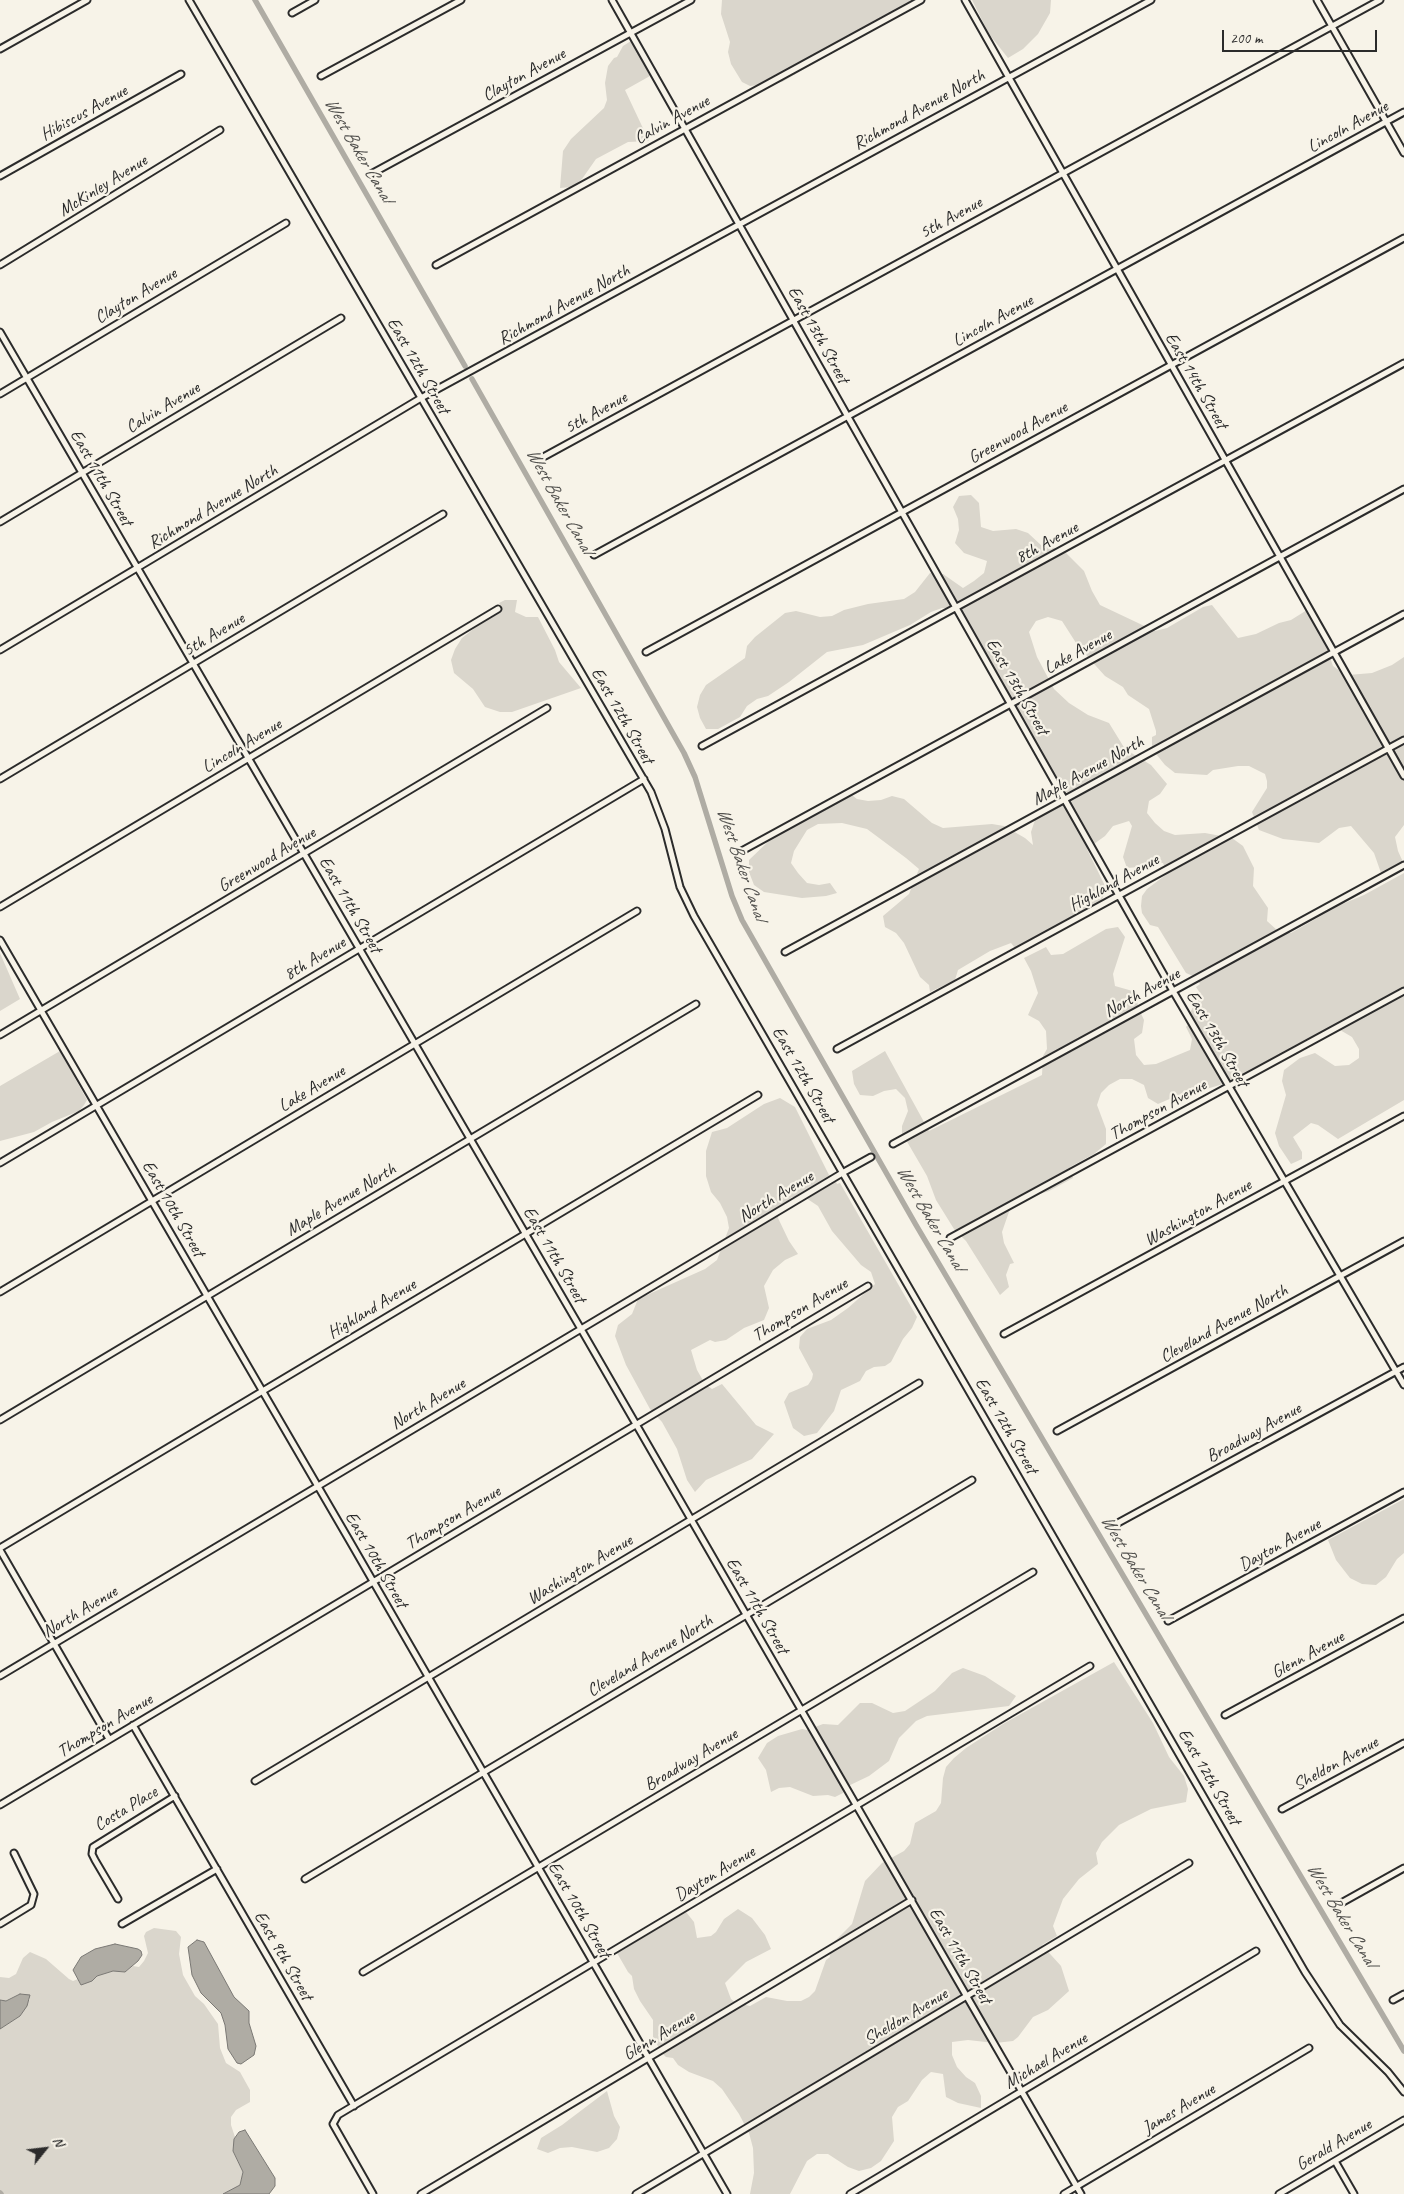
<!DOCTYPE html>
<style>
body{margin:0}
#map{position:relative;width:1404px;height:2194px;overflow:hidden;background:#f7f3e8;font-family:Caveat,sans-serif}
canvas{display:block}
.north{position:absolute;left:20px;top:2124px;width:50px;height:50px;-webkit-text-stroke:4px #f7f3e8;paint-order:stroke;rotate:61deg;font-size:14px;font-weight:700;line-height:20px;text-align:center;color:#2b2b2b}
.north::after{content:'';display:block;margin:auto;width:18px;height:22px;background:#2b2b2b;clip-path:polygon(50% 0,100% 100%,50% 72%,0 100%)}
.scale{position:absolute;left:1222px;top:30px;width:155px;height:22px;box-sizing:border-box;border:2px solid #2b2b2b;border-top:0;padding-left:6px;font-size:15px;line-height:18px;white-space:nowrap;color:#2b2b2b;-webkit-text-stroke:4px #f7f3e8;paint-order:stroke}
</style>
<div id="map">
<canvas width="1404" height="2194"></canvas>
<div class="north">N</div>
<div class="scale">200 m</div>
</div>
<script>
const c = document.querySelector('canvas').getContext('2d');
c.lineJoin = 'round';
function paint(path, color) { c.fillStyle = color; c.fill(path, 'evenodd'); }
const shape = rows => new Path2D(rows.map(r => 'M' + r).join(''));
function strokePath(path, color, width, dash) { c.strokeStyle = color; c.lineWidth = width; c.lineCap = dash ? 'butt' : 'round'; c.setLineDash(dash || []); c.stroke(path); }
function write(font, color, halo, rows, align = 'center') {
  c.font = font + ' Caveat,sans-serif'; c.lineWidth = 4.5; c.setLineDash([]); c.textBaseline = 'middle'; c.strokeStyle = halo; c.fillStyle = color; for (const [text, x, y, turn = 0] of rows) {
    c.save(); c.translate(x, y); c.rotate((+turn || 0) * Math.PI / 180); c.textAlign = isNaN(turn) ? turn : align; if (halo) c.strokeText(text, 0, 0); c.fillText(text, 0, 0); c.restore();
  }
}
paint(shape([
 [722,0,922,0,782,82,750,86,742,82,731,64,728,52,730,42,721,14],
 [972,0,1051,0,1050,13,1038,34,1023,49,1008,58,989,34],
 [631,41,650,76,625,90,649,141,628,142,596,159,582,179,572,187,560,188,563,151,571,139,604,108,607,100,605,83,608,66,614,58,617,57,623,46],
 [971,495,979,503,981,527,993,531,1016,529,1028,533,1042,546,1062,549,1084,571,1092,591,1100,605,1155,631,1167,628,1203,607,1212,605,1238,638,1256,634,1279,623,1291,620,1307,610,1324,640,1333,666,1340,671,1348,675,1372,673,1392,665,1404,657,1404,825,1395,837,1398,851,1403,862,1381,873,1374,853,1351,826,1339,828,1319,843,1283,839,1259,830,1252,812,1267,788,1267,781,1265,774,1249,766,1238,766,1213,770,1207,775,1175,773,1165,765,1152,749,1152,737,1156,735,1156,731,1149,709,1128,695,1123,687,1105,676,1078,646,1062,621,1048,617,1036,621,1029,632,1037,657,1054,689,1069,703,1088,715,1109,723,1125,749,1151,765,1167,784,1160,794,1149,801,1147,813,1155,823,1164,831,1175,835,1205,833,1232,838,1243,846,1254,868,1253,886,1268,908,1267,921,1278,931,1291,933,1340,905,1364,895,1404,873,1404,1100,1338,1139,1318,1125,1311,1123,1293,1137,1302,1152,1302,1159,1291,1164,1279,1146,1275,1133,1286,1095,1282,1081,1284,1070,1300,1058,1315,1053,1335,1066,1349,1065,1359,1058,1359,1049,1352,1037,1340,1030,1331,1029,1324,1032,1294,1046,1274,1061,1234,1081,1192,1093,1181,1094,1158,1104,1148,1098,1144,1085,1132,1079,1120,1079,1109,1085,1101,1093,1097,1105,1106,1129,1106,1144,1094,1154,1070,1167,1073,1178,1049,1191,1024,1199,1011,1206,1002,1232,1004,1243,1014,1263,1010,1264,1006,1275,1009,1287,1000,1295,966,1241,954,1229,936,1200,927,1176,902,1133,902,1126,908,1111,905,1098,896,1089,884,1091,873,1096,860,1095,854,1084,852,1071,885,1051,929,1131,1042,1075,1043,1056,1047,1049,1046,1031,1039,1021,1028,1015,1038,993,1031,971,1024,958,1046,947,1051,955,1063,954,1106,929,1118,927,1125,937,1113,974,1115,986,1136,992,1138,1007,1144,1020,1142,1033,1134,1039,1136,1055,1144,1065,1156,1064,1190,1050,1192,1039,1186,1027,1194,1018,1190,1013,1200,993,1196,987,1200,984,1193,976,1186,973,1158,927,1150,925,1142,913,1141,906,1142,896,1147,889,1167,874,1168,866,1165,868,1163,863,1151,862,1139,867,1127,868,1123,857,1132,826,1129,821,1113,826,1105,836,1087,849,1106,888,1102,900,1069,918,1052,931,1015,948,1011,943,990,951,958,970,955,980,930,992,929,985,920,977,904,943,896,933,885,927,883,916,909,894,919,869,906,858,867,829,842,823,818,824,807,830,794,851,791,863,798,873,807,883,819,885,830,883,837,893,826,896,802,898,764,892,754,885,749,872,749,860,774,836,848,792,857,799,868,801,881,800,892,796,904,799,932,823,943,828,992,824,1004,826,1025,838,1033,845,1031,832,1035,820,1046,809,1061,801,1059,790,954,609,942,608,931,612,910,625,863,645,827,652,789,682,768,696,757,699,747,706,740,717,718,729,706,729,700,718,697,707,700,695,706,685,745,658,747,646,755,637,785,613,796,611,820,617,832,616,844,610,868,604,904,599,915,592,930,573,943,574,963,588,974,581,984,573,987,561,964,553,955,543,959,530,958,519,953,507,959,496],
 [505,600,517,600,515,612,526,617,538,617,555,650,559,662,581,688,512,712,500,712,485,707,473,689,454,673,451,660,455,649,462,638,481,623,492,617,501,607,499,603],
 [0,953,20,999,0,1011],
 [60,1051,87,1100,84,1105,79,1111,52,1122,34,1132,0,1141,0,1086],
 [780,1098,795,1107,829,1175,834,1178,837,1184,840,1183,917,1317,912,1328,903,1339,891,1362,885,1366,874,1367,866,1371,860,1381,841,1390,834,1411,817,1433,804,1436,793,1428,784,1402,789,1393,808,1385,812,1379,813,1374,799,1348,800,1337,807,1329,831,1320,848,1308,875,1284,871,1272,861,1265,832,1231,818,1206,806,1198,792,1197,780,1209,778,1218,789,1241,798,1254,785,1260,773,1270,764,1286,769,1308,764,1320,744,1328,726,1340,715,1342,710,1340,691,1350,697,1370,705,1384,712,1389,722,1384,756,1425,774,1434,752,1459,706,1480,695,1492,687,1480,677,1449,662,1422,650,1409,626,1365,615,1336,618,1325,632,1314,638,1299,705,1269,717,1260,729,1228,727,1217,720,1203,711,1192,706,1176,706,1151,712,1132,727,1128,764,1104],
 [1404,1499,1404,1553,1397,1559,1386,1577,1376,1585,1362,1584,1350,1578,1336,1560,1328,1540],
 [1114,1662,1153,1723,1169,1757,1184,1776,1188,1789,1186,1802,1151,1809,1119,1825,1102,1842,1096,1853,1098,1864,1079,1879,1063,1899,1053,1926,1057,1936,1042,1945,1061,1966,1069,1991,1048,2010,1033,2017,1018,2037,1013,2041,995,2043,968,2040,952,2042,952,2055,957,2067,966,2077,975,2083,981,2096,981,2108,958,2103,946,2097,943,2074,931,2072,922,2080,908,2101,898,2107,892,2117,894,2141,881,2161,871,2168,859,2171,848,2167,828,2154,817,2154,807,2161,790,2194,750,2194,754,2173,753,2148,749,2133,739,2114,722,2089,713,2081,689,2072,678,2065,673,2058,666,2057,661,2052,653,2037,653,2020,640,2001,634,1989,632,1976,628,1972,617,1953,686,1912,694,1922,697,1938,711,1936,716,1932,724,1919,738,1909,752,1918,765,1935,771,1949,746,1962,725,1983,731,1999,736,2003,750,2006,766,1997,787,2001,801,2001,809,1997,815,1991,826,1960,830,1957,829,1951,831,1945,852,1924,865,1881,882,1863,904,1851,910,1844,915,1823,936,1811,941,1803,943,1778,946,1767,954,1758,966,1748,1003,1724],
 [963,1668,985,1676,1016,1696,1009,1706,927,1716,916,1721,899,1738,889,1761,869,1776,846,1787,843,1793,835,1797,828,1795,813,1796,790,1787,779,1788,771,1792,766,1770,758,1758,767,1743,778,1736,802,1729,807,1730,823,1724,838,1725,860,1703,872,1703,893,1713,905,1711,935,1691,952,1673],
 [154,1928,176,1931,181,1937,179,1954,183,1975,195,1996,204,2004,218,2024,220,2048,226,2063,240,2072,250,2090,250,2102,236,2110,231,2117,231,2125,235,2137,233,2151,243,2173,240,2185,223,2194,0,2194,0,2029,20,2016,30,1999,28,1995,20,1994,5,2001,0,2000,0,1977,9,1978,16,1974,23,1958,30,1952,46,1959,69,1979,73,1981,78,1979,81,1985,97,1976,113,1971,125,1972,133,1966,139,1967,144,1961,148,1953,144,1936,146,1932],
 [607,2091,614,2116,620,2127,617,2139,609,2148,597,2152,572,2147,560,2148,548,2153,537,2149,541,2138,562,2125]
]), '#dad6cc');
const water = shape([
 [197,1940,204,1942,234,1997,249,2011,249,2023,256,2046,254,2055,241,2064,237,2063,228,2049,225,2025,221,2013,201,1993,192,1975,188,1947,197,1940],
 [115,1944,138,1949,141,1951,142,1955,138,1961,125,1972,113,1971,97,1976,92,1981,81,1985,73,1970,81,1957,95,1949,115,1944],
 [20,1994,30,1995,27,2006,20,2016,0,2029,0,2000,6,2001,20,1994],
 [245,2130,275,2178,275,2186,269,2194,223,2194,240,2185,243,2172,233,2151,234,2139,239,2132,245,2130]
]);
paint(water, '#afaca4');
strokePath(water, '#7a7874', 1);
strokePath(shape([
 [255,0,465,366],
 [472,379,684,753,695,777,732,896,742,920,916,1225,1404,2051],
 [0,2193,1,2194]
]), '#afaca4', 5.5);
const minor = shape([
 [189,0,651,792,665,829,680,887,694,916,1305,1972,1340,2025,1388,2072,1404,2092],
 [612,0,1173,991,1404,1385],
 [965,0,1404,776],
 [1317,0,1404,153],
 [292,13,315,0],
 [0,49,87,0],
 [321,76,461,0],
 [371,174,691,0],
 [0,176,181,74],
 [0,265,220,130],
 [436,265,921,0],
 [0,332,581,1329,1081,2194],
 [0,394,286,223],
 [536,461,1380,0],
 [0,522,341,318],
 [594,555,1404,112],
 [0,650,421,398,1151,0],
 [646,652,1404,238],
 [702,746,1404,363],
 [0,779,443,514],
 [738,853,1404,489],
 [0,907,498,609],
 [0,940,348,1538,727,2194],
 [785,952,1404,614],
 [0,1035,547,708],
 [837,1049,1404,740],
 [893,1144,1404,865],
 [0,1163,644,779],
 [950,1238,1404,991],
 [0,1292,637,911],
 [1004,1334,1404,1116],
 [0,1420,696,1004],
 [1057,1431,1404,1241],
 [1116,1524,1404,1367],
 [0,1548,758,1095],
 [0,1550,109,1739],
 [1168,1621,1404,1492],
 [0,1676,844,1172,871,1157],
 [1225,1715,1404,1618],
 [133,1725,354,2106],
 [255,1781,919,1383],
 [0,1805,868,1286],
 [1282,1809,1404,1743],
 [305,1879,972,1480],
 [118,1899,95,1860,92,1854,93,1847,175,1796],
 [1343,1902,1404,1868],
 [0,1924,31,1905,34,1894,14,1853],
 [122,1924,217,1869],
 [363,1972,1033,1572],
 [1393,2000,1404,1994],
 [1335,2161,1354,2194],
 [373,2194,333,2124,338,2115,1090,1666],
 [421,2194,912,1900],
 [636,2194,1189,1863],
 [850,2194,1256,1951],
 [1064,2194,1309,2048],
 [1279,2194,1404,2120]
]);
strokePath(minor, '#2b2b2b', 9);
strokePath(minor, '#f7f3e8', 5);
write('18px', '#2b2b2b', '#f7f3e8', [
 ["Clayton Avenue",524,75,-29],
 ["Richmond Avenue North",919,110,-29],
 ["Hibiscus Avenue",84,113,-29],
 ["Calvin Avenue",672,120,-29],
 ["Lincoln Avenue",1348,127,-29],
 ["McKinley Avenue",103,186,-32],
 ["5th Avenue",951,218,-29],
 ["Clayton Avenue",136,296,-31],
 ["Richmond Avenue North",564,305,-29],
 ["Lincoln Avenue",993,321,-29],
 ["East 13th Street",818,335,61],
 ["East 12th Street",418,366,60],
 ["East 14th Street",1196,381,60],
 ["Calvin Avenue",163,408,-31],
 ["5th Avenue",596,413,-29],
 ["Greenwood Avenue",1018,433,-29],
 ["East 11th Street",101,478,60],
 ["Richmond Avenue North",213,507,-31],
 ["8th Avenue",1047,543,-29],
 ["5th Avenue",214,635,-31],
 ["Lake Avenue",1078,652,-29],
 ["East 13th Street",1017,687,60],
 ["East 12th Street",622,716,60],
 ["Lincoln Avenue",242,746,-31],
 ["Maple Avenue North",1088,771,-29],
 ["Greenwood Avenue",267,860,-31],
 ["Highland Avenue",1114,883,-29],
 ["East 11th Street",350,905,60],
 ["8th Avenue",315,959,-31],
 ["North Avenue",1142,993,-29],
 ["East 13th Street",1217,1039,60],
 ["East 12th Street",803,1075,60],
 ["Lake Avenue",312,1089,-31],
 ["Thompson Avenue",1158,1110,-29],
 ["North Avenue",776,1197,-31],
 ["Maple Avenue North",341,1200,-31],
 ["East 10th Street",173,1209,60],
 ["Washington Avenue",1198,1213,-29],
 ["East 11th Street",554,1255,60],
 ["Highland Avenue",372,1309,-31],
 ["Thompson Avenue",800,1310,-31],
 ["Cleveland Avenue North",1224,1324,-29],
 ["North Avenue",428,1404,-31],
 ["East 12th Street",1006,1426,60],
 ["Broadway Avenue",1254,1433,-29],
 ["Thompson Avenue",453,1518,-31],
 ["Dayton Avenue",1280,1545,-29],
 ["East 10th Street",376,1560,60],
 ["Washington Avenue",580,1570,-31],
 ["East 11th Street",757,1606,60],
 ["North Avenue",80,1612,-31],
 ["Glenn Avenue",1308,1655,-29],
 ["Cleveland Avenue North",650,1656,-31],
 ["Thompson Avenue",105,1726,-31],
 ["Broadway Avenue",691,1760,-31],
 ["Sheldon Avenue",1336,1764,-29],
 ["East 12th Street",1209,1777,60],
 ["Costa Place",126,1809,-31],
 ["Dayton Avenue",715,1874,-31],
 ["East 10th Street",579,1910,60],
 ["East 9th Street",283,1956,60],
 ["East 11th Street",960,1956,60],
 ["Sheldon Avenue",906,2017,-31],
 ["Glenn Avenue",659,2036,-31],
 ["Michael Avenue",1046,2061,-31],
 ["James Avenue",1179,2109,-31],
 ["Gerald Avenue",1334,2145,-31]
]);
write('italic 19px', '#53524f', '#f7f3e8', [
 ["West Baker Canal",358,150,60],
 ["West Baker Canal",559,501,61],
 ["West Baker Canal",741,864,71],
 ["West Baker Canal",930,1218,60],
 ["West Baker Canal",1135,1567,59],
 ["West Baker Canal",1341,1915,59]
]);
</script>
